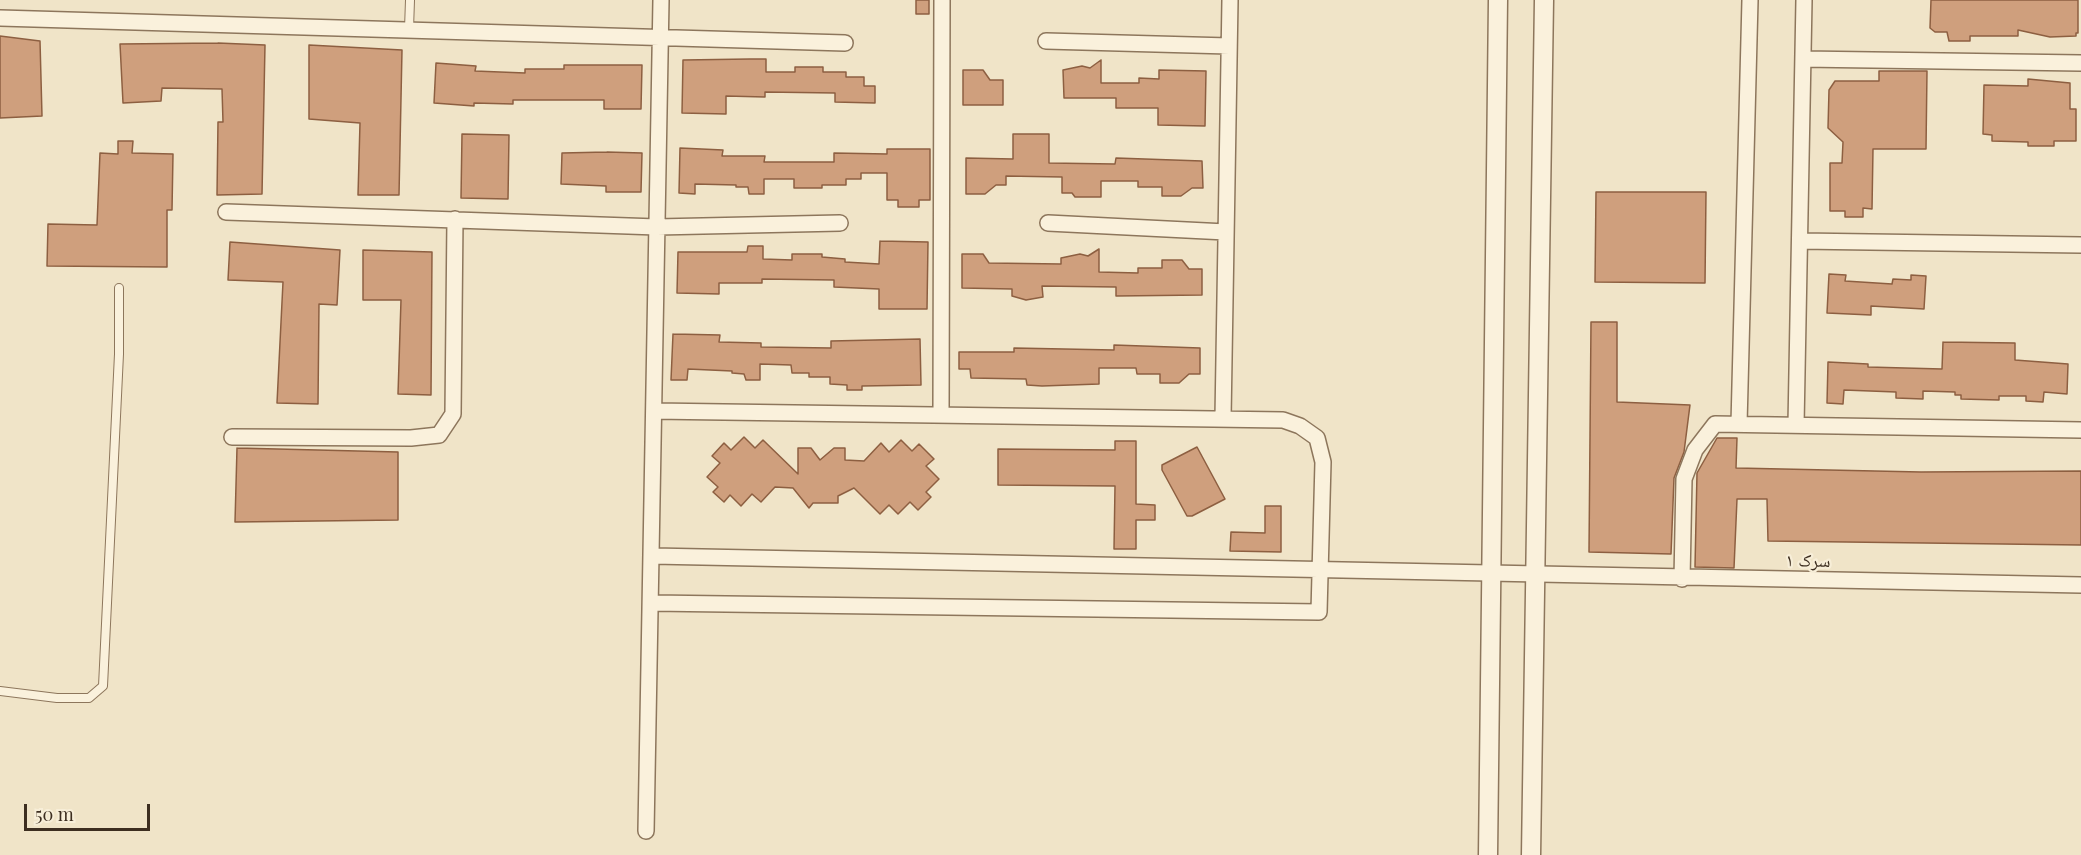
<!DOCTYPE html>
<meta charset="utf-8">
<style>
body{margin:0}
#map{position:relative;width:2081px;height:855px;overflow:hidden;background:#f0e4c8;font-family:"Playfair Display",serif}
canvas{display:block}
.scale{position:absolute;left:24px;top:804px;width:126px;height:27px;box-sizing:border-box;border:3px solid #3d2e20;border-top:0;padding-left:8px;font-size:18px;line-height:21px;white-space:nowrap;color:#3d2e20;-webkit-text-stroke:4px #f7eed8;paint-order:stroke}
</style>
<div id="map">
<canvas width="2081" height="855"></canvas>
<div class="scale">50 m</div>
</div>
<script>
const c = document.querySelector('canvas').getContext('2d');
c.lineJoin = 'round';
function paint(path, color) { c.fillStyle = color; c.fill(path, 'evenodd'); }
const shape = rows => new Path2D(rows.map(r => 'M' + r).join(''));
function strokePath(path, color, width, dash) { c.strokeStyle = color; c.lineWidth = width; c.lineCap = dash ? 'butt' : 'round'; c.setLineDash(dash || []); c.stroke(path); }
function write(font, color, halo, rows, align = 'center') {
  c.font = font + ' "Playfair Display","Noto Naskh Arabic",serif'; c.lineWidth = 4.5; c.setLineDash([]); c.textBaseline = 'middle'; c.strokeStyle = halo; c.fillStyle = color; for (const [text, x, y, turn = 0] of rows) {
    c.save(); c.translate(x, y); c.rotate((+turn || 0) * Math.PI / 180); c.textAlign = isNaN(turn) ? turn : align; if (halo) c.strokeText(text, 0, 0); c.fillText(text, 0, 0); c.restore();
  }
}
const building = shape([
 [916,0,929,0,929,14,916,14,916,0],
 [1931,0,2078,0,2078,33,2076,33,2076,36,2050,37,2018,30,2018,36,1970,36,1970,41,1949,41,1947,32,1935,32,1930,28,1931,0],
 [0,36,40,41,42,116,0,118,0,36],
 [218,43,265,45,262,194,217,195,218,122,223,122,222,89,162,88,161,101,123,103,120,44,218,43],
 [309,45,402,50,399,195,358,195,360,123,309,119,309,45],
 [750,59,766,59,766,72,795,72,795,67,823,67,823,72,846,72,846,77,864,77,864,86,875,86,875,103,835,102,835,93,765,92,765,97,726,96,726,114,682,113,683,60,750,59],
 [1101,60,1101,83,1139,83,1139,78,1159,79,1159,70,1206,71,1205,126,1158,125,1158,108,1116,108,1116,98,1064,98,1063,70,1082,66,1090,68,1101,60],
 [436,63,476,66,475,71,525,73,525,69,564,69,564,65,642,65,641,109,604,109,604,100,513,100,513,104,474,103,474,106,434,103,436,63],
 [963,70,983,70,990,80,1003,80,1003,105,963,105,963,70],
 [1879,71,1927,71,1926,149,1873,149,1872,209,1863,208,1863,217,1845,217,1845,211,1830,211,1830,163,1842,163,1843,142,1828,128,1829,90,1835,81,1879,81,1879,71],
 [2028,79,2070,83,2070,109,2076,109,2076,141,2054,141,2054,146,2028,146,2028,142,1992,141,1992,135,1983,134,1984,85,2028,86,2028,79],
 [462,134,509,135,508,199,461,198,462,134],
 [1013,134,1049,134,1049,163,1115,164,1116,158,1202,161,1203,188,1192,188,1181,196,1162,196,1162,187,1138,187,1138,181,1101,181,1101,197,1075,197,1072,193,1062,193,1062,177,1006,176,1006,185,996,185,985,194,966,194,966,158,1013,159,1013,134],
 [118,141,133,141,132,153,173,154,172,210,167,210,167,267,47,266,48,224,97,225,100,153,118,154,118,141],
 [680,148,723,150,722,156,765,156,764,162,834,162,834,153,887,154,887,149,930,149,930,200,919,200,919,207,898,207,898,200,887,200,887,173,861,173,861,179,846,179,846,185,822,185,822,188,794,188,794,179,764,179,764,194,749,194,748,187,736,187,736,185,695,184,695,194,679,193,680,148],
 [607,152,642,153,641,192,606,192,606,186,561,184,562,153,607,152],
 [1596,192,1706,192,1705,283,1595,282,1596,192],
 [880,241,928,242,927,309,879,309,879,289,834,287,834,280,762,279,762,283,719,283,719,294,677,293,678,252,747,252,748,246,763,246,763,259,792,260,792,254,822,254,822,257,845,259,845,262,879,264,880,241],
 [230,242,340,250,337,305,319,304,318,404,277,403,283,282,228,280,230,242],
 [1099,249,1099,272,1138,273,1138,268,1162,268,1162,260,1182,260,1189,269,1202,269,1202,295,1116,296,1116,287,1042,286,1043,297,1026,300,1012,296,1012,289,962,288,962,254,983,254,989,263,1061,264,1061,258,1080,254,1088,256,1099,249],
 [363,250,432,252,431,395,398,394,401,300,363,300,363,250],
 [1829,274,1846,275,1845,281,1892,284,1893,279,1911,280,1911,275,1926,276,1924,309,1871,306,1871,315,1827,313,1829,274],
 [1591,322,1617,322,1617,402,1690,405,1684,452,1674,478,1671,554,1589,552,1591,322],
 [673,334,720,335,719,342,761,343,761,347,831,348,831,341,920,339,921,385,862,386,862,390,847,390,847,385,830,384,830,377,809,377,809,373,792,373,791,365,760,364,760,380,746,380,744,374,732,373,732,371,688,369,687,380,671,380,673,334],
 [1943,342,2015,343,2015,360,2068,364,2067,394,2044,392,2043,402,2026,401,2026,396,1999,396,1999,400,1961,399,1961,395,1955,395,1955,392,1923,391,1923,399,1896,398,1896,392,1844,390,1843,404,1827,403,1828,362,1868,364,1868,367,1942,369,1943,342],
 [1114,345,1200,348,1200,374,1189,374,1179,383,1160,383,1160,374,1137,374,1136,368,1099,368,1099,384,1042,386,1027,385,1026,379,971,378,970,369,959,369,959,352,1014,352,1014,348,1114,350,1114,345],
 [744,437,755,448,763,440,798,474,798,448,811,448,820,460,834,448,845,448,845,460,864,461,881,443,889,452,901,440,912,451,919,444,934,459,926,466,939,479,926,492,931,497,918,510,910,502,898,514,889,505,880,514,854,488,838,496,838,503,813,503,809,508,793,488,775,487,761,502,752,494,741,506,730,495,724,502,713,492,718,487,707,477,720,463,712,456,724,443,731,450,744,437],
 [1717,438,1737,438,1736,468,1921,472,2081,471,2081,545,1768,541,1767,499,1737,499,1734,568,1695,567,1697,473,1717,438],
 [1115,441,1136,441,1136,504,1155,505,1155,520,1136,520,1136,549,1114,549,1115,486,998,485,998,449,1115,450,1115,441],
 [1197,447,1225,499,1192,516,1187,516,1162,470,1162,465,1197,447],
 [237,448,398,452,398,520,235,522,237,448],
 [1265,506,1281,506,1281,552,1230,551,1231,532,1265,533,1265,506]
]);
paint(building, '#cf9f7d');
strokePath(building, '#8d5f41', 1.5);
const service = shape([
 [409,29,410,0],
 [0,691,57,698,89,698,103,686,119,354,119,288]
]);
const minor = shape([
 [0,18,845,43],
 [1046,41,1229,46],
 [1803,59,2081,63],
 [226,212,657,227,840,223],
 [1048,223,1226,232],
 [1800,241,2081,245],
 [941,415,942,0],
 [1223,418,1230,0],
 [1739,424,1750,0],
 [1796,425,1804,0],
 [232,437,411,438,439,435,453,414,455,219],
 [653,556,2081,585],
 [1682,579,1684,479,1695,450,1715,424,2081,430],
 [652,603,1319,612,1323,462,1317,438,1300,426,1283,420,654,411],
 [646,831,661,0]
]);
const tertiary = shape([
 [1488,855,1498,0],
 [1531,855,1544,0]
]);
strokePath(service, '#8d765c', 10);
strokePath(minor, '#8d765c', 18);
strokePath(tertiary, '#8d765c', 21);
strokePath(service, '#faf1dc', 8);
strokePath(minor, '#faf1dc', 15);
strokePath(tertiary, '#faf1dc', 18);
write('18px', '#3d2e20', '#f7eed8', [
 ["سرک ۱",1808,561,1]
]);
</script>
